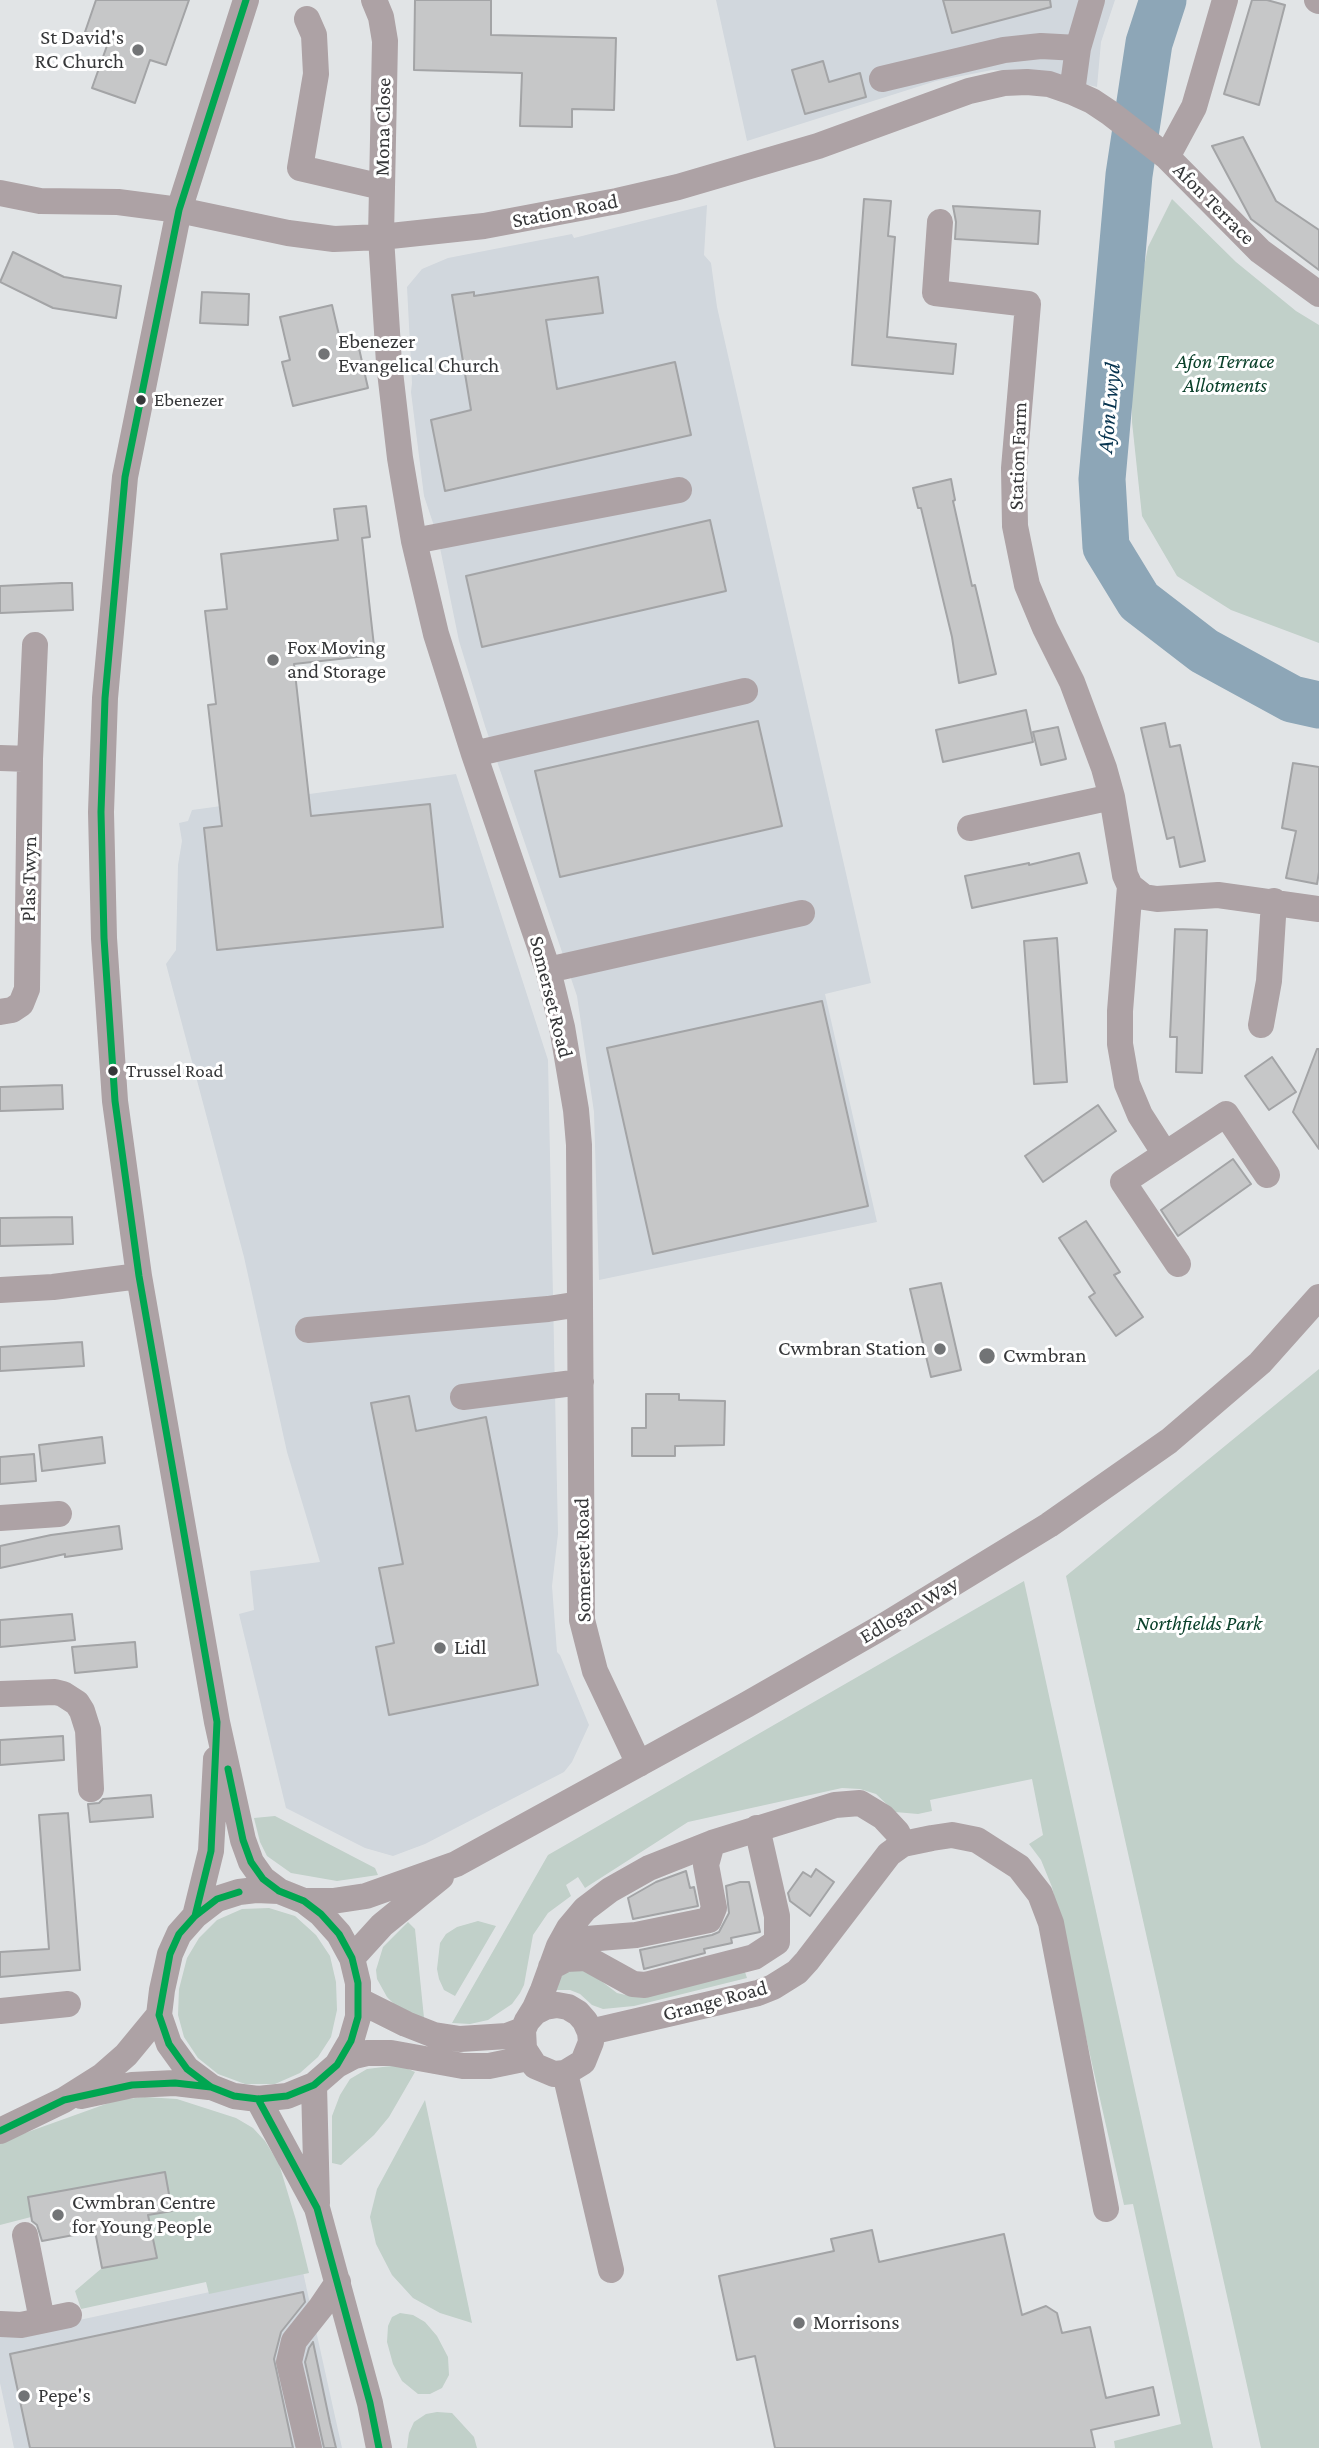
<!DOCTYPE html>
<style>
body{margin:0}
canvas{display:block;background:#e1e4e6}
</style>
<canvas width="1319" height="2448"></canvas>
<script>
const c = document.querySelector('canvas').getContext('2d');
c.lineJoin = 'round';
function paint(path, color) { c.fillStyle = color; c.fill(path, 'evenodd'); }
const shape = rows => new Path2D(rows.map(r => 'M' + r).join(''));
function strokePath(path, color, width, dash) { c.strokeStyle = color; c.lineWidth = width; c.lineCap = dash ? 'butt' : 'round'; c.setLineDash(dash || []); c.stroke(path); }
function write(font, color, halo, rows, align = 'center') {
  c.font = font + ' "Crimson Pro",serif'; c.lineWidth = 6; c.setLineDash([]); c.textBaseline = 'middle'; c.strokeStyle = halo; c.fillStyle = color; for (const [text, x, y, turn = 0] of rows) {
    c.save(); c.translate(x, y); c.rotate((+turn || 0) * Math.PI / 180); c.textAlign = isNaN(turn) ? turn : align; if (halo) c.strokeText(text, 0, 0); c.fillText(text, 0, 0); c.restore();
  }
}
paint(shape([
 [716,0,1115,0,1101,42,1097,87,1028,71,992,70,936,81,747,141],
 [707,205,704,255,711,263,717,307,871,983,825,994,877,1222,599,1280,594,1112,577,996,485,726,459,641,438,538,424,496,411,392,412,383,407,287,422,269,448,258,572,234,574,238],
 [456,774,548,1060,558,1534,552,1586,557,1652,560,1655,589,1725,572,1762,564,1772,425,1844,393,1856,365,1848,286,1808,239,1614,254,1610,250,1571,320,1562,287,1452,244,1257,166,964,176,950,178,865,182,841,179,823,188,821,192,810],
 [303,2272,342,2448,14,2448,0,2383,0,2337]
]), '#d1d7dd');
paint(shape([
 [1172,199,1236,262,1296,311,1319,325,1319,643,1231,610,1177,576,1142,516,1132,422,1132,327,1148,247],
 [1319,1369,1319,2448,1261,2448,1066,1576],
 [1024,1581,1213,2448,1115,2448,1114,2441,1181,2424,1133,2204,1124,2205,1052,1887,1041,1860,1029,1844,1043,1835,1032,1779,930,1800,932,1811,918,1814,895,1812,876,1794,860,1789,842,1788,688,1822,585,1888,578,1877,566,1885,571,1896,548,1913,533,1935,524,1985,520,1993,512,2004,488,2020,470,2024,452,2023,548,1855],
 [275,1816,375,1868,378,1875,337,1881,291,1873,267,1856,260,1842,254,1818],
 [269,1908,295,1916,316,1935,330,1956,336,1982,337,2010,331,2037,318,2057,300,2073,275,2084,245,2084,218,2074,198,2058,184,2037,178,2015,179,1989,187,1958,199,1938,217,1920,242,1909],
 [478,1921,496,1926,455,1996,444,1990,439,1979,437,1969,440,1943,446,1934,457,1927],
 [408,1922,415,1929,424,2018,398,2008,387,1997,377,1979,376,1970,383,1947],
 [567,1968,588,1971,617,1993,630,1996,744,1969,747,1978,634,2006,603,2009,592,2005,580,1994,570,1990,553,1990],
 [399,2065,415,2072,389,2117,374,2135,341,2165,332,2163,332,2116,340,2095,350,2079,367,2069],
 [145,2097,177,2099,236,2118,253,2128,265,2141,279,2164,296,2220,309,2273,209,2294,206,2282,81,2309,75,2291,102,2268,156,2258,148,2215,164,2172,28,2197,31,2217,0,2225,0,2142,117,2100],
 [425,2100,472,2323,440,2313,413,2298,392,2275,376,2244,370,2217,377,2189],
 [400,2313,413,2315,425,2322,437,2336,448,2357,449,2375,442,2388,430,2394,418,2394,402,2381,393,2364,387,2342,388,2326,392,2317],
 [437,2412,452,2413,474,2437,477,2448,407,2448,409,2433,414,2422,426,2414]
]), '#c1d0c9');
strokePath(shape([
 [1163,0,1149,43,1129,175,1102,479,1106,547,1139,601,1204,651,1292,699,1319,705]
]), '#8da6b7', 47);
const building = shape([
 [96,0,189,0,166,65,150,60,135,103,92,88,109,40,85,32,96,0],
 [415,0,491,0,491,35,616,38,614,110,572,109,572,127,520,126,522,73,414,70,415,0],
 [943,0,1050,0,1051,7,952,33,943,0],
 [1252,0,1267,0,1285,5,1259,105,1224,94,1252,0],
 [823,61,829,82,860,73,866,97,805,114,792,70,823,61],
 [1243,137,1276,201,1319,230,1319,270,1251,219,1212,146,1243,137],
 [864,199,891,201,888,236,895,237,887,337,956,344,953,374,852,365,864,199],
 [953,206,1040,211,1038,244,955,239,956,222,953,206],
 [13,252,64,277,121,286,116,318,53,308,0,282,13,252],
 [598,277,603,313,546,320,557,389,675,362,691,435,445,491,431,420,471,410,452,295,474,292,474,296,598,277],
 [202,292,249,294,248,325,200,323,202,292],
 [332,305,342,348,358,344,368,388,293,406,282,362,290,360,280,317,332,305],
 [951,479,955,500,953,501,972,586,975,585,996,674,959,683,952,637,921,508,918,508,913,488,951,479],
 [366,506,370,537,362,538,375,655,294,664,311,816,430,804,443,927,217,950,204,828,222,826,208,705,216,704,205,611,227,609,221,554,338,540,334,509,366,506],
 [710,520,726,591,482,647,466,576,710,520],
 [62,583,72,583,73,610,0,613,0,586,62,583],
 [1026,710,1033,742,943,762,936,730,1026,710],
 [758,721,782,826,560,877,535,771,758,721],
 [1165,723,1170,747,1180,745,1205,861,1180,867,1174,837,1167,839,1141,728,1165,723],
 [1058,727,1066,759,1041,765,1033,732,1058,727],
 [1293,763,1319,767,1319,872,1317,884,1286,878,1296,831,1282,828,1293,763],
 [1079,853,1087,883,972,908,965,876,1029,863,1029,865,1079,853],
 [1175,929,1207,930,1202,1073,1176,1072,1177,1037,1170,1037,1175,929],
 [1057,938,1067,1082,1034,1084,1024,941,1057,938],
 [822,1001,868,1206,653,1254,607,1048,822,1001],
 [1317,1049,1319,1049,1319,1149,1293,1112,1317,1049],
 [1272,1057,1296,1092,1269,1110,1245,1076,1272,1057],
 [62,1085,63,1109,0,1111,0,1087,62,1085],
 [1098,1105,1116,1131,1043,1182,1025,1156,1098,1105],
 [1233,1159,1251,1184,1178,1236,1161,1210,1233,1159],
 [72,1217,73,1244,0,1246,0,1218,72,1217],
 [1086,1221,1120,1272,1114,1275,1143,1317,1116,1336,1089,1297,1095,1293,1059,1238,1086,1221],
 [941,1283,961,1370,931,1377,910,1289,941,1283],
 [82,1342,84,1366,0,1371,0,1347,82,1342],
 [646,1394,679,1394,679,1400,725,1401,724,1445,675,1446,675,1456,632,1456,632,1428,646,1428,646,1394],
 [409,1396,416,1431,486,1417,538,1685,389,1715,376,1647,394,1643,379,1568,403,1564,371,1403,409,1396],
 [102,1437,105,1463,42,1471,39,1445,102,1437],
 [34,1454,36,1481,0,1484,0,1457,34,1454],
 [119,1526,122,1549,65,1557,65,1554,0,1568,0,1546,51,1535,119,1526],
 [72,1614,75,1640,0,1647,0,1620,72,1614],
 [135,1642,137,1667,75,1673,72,1647,135,1642],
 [63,1736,64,1760,0,1765,0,1740,63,1736],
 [151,1795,153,1817,90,1822,88,1804,99,1803,103,1799,151,1795],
 [68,1813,80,1970,0,1977,0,1952,49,1949,39,1815,68,1813],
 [816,1869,834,1882,810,1916,790,1901,788,1893,803,1872,811,1877,816,1869],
 [686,1871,690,1888,694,1887,698,1906,633,1919,628,1898,656,1882,686,1871],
 [740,1882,749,1882,760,1932,731,1938,732,1943,704,1949,705,1953,644,1969,640,1950,712,1935,719,1932,729,1913,726,1886,740,1882],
 [165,2172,172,2211,148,2215,157,2258,102,2268,95,2231,42,2241,37,2225,32,2221,28,2197,165,2172],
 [872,2230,879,2262,1004,2234,1022,2315,1046,2306,1057,2313,1062,2333,1090,2327,1106,2398,1153,2387,1159,2415,1091,2430,1095,2448,775,2448,755,2356,737,2360,719,2276,834,2251,831,2239,872,2230],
 [303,2292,305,2302,281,2332,274,2359,293,2448,30,2448,10,2354,303,2292],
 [313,2342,330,2423,336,2448,324,2448,305,2362,309,2348,313,2342]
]);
paint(building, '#c6c7c8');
strokePath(building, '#a3a4a6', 2);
strokePath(shape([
 [246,0,179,210,125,477,105,698,101,812,104,938,115,1101,139,1276,217,1722,243,1840,251,1862,263,1879,279,1891],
 [374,0,381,17,385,41,381,237,389,363,400,458,414,541,436,634,474,754,548,970,562,1027,576,1110,579,1145,582,1620,595,1671,639,1764],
 [1317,0,1319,1],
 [307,19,314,35,316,74,300,168,382,187],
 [882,79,1004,50,1041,46,1078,48],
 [1072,92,1078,48,1092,0],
 [1167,157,1194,107,1225,0],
 [0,193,40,201,118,202,179,210,288,233,334,239,381,237,484,226,617,201,678,187,818,146,969,91,1004,83,1027,82,1049,84,1072,92,1092,101,1110,113,1167,157,1260,251,1319,294],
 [940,222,935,293,1028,304,1014,468,1015,526,1027,585,1045,628,1072,682,1104,768,1112,797,1125,875,1130,886,1144,897,1157,899,1218,895,1319,909],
 [414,541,679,490],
 [474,754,745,691],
 [0,758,30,759,27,989,21,1004,12,1010,0,1012],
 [30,759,35,645],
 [970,828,1112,797],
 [1130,886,1120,1011,1120,1044,1127,1084,1140,1115,1165,1154],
 [548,970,802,913],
 [1261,1025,1269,981,1274,901],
 [1178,1264,1123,1182,1226,1114,1267,1175],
 [0,1290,53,1287,139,1276],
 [308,1330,548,1309,580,1304],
 [463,1397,581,1382],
 [0,1518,59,1514],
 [0,1694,55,1692,63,1694,77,1703,82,1711,88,1730,91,1789],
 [256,1890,279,1891,304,1901,321,1914,339,1934,352,1958,358,1983,358,2017,351,2041,337,2065,314,2085,287,2096,258,2099,234,2096,211,2087,187,2069,169,2044,159,2015,162,1990,170,1954,179,1934,195,1916,217,1899,239,1892,256,1890],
 [304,1901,333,1901,366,1896,456,1864,746,1705,882,1627,1049,1525,1169,1441,1260,1363,1319,1297],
 [195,1916,211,1851,216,1759],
 [562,1941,636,1935,709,1920,714,1908,706,1865,712,1843],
 [352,1958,382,1925,441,1877],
 [551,1967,566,1959,586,1958,633,1984,645,1985,754,1957,777,1942,777,1916,757,1828],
 [358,2000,406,2024,434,2035,460,2039,507,2036,523,2030],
 [0,2011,68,2004],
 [527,2021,535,2012,545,2007,557,2005,568,2007,578,2013,585,2021,590,2032,591,2042,583,2062,565,2073,554,2074,535,2066,524,2049,523,2030,527,2021,535,2008,543,1990,559,1946,569,1928,585,1909,610,1890,649,1868,712,1843,835,1805,860,1803,883,1817,897,1832,903,1844],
 [590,2032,758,1993,773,1987,797,1972,807,1961,889,1854,903,1844,932,1838,952,1835,977,1840,1019,1867,1040,1894,1051,1923,1106,2209],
 [337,2065,354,2056,367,2053,391,2053,463,2066,489,2066,528,2058],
 [565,2073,611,2270],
 [314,2085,317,2203],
 [81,2096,132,2085,175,2083,209,2087],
 [258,2099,317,2208,370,2403,379,2448],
 [0,2131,64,2100,102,2076,126,2055,159,2015],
 [25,2235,42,2320],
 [0,2324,21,2325,69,2315],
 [309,2448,289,2362,294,2341,321,2307,338,2282]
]), '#ada2a5', 26);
strokePath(shape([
 [228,1769,243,1840,251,1862,263,1879,279,1891],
 [239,1892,217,1899,195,1916,179,1934,170,1954,159,2015,169,2044,187,2069,211,2087,234,2096,258,2099,287,2096,314,2085,337,2065,351,2041,358,2017,358,1983,352,1958,339,1934,321,1914,304,1901,279,1891],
 [195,1916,211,1851,217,1722,139,1276,115,1101,104,938,101,812,105,698,125,477,179,210,246,0],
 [258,2099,317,2208,370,2403,379,2448],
 [0,2131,64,2100,132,2085,175,2083,211,2087]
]), '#00a651', 7);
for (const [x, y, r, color] of [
 [138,50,7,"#727476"],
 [324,354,7,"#727476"],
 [141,400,6,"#363739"],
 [273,660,7,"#727476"],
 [113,1071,6,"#363739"],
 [940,1349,7,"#727476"],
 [987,1356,9,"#727476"],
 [440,1648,7,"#727476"],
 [58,2215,7,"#727476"],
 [799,2323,7,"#727476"],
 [24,2396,7,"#727476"]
]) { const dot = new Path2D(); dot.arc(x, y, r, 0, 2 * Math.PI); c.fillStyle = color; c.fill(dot); strokePath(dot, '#fff', 2.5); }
write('19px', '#363739', '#fff', [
 ["Ebenezer",154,400],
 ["Trussel Road",126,1071]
], 'left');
write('21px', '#363739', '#fff', [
 ["St David's",124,38,"right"],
 ["RC Church",124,62,"right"],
 ["Ebenezer",338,342],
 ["Evangelical Church",338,366],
 ["Fox Moving",287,648],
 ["and Storage",287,672],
 ["Cwmbran Station",926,1349,"right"],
 ["Cwmbran",1003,1356],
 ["Lidl",454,1648],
 ["Cwmbran Centre",72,2203],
 ["for Young People",72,2227],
 ["Morrisons",813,2323],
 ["Pepe's",38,2396]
], 'left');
write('21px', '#363739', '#fff', [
 ["Mona Close",383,127,-89],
 ["Afon Terrace",1214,204,45],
 ["Station Road",565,211,-11],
 ["Station Farm",1018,456,-88],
 ["Plas Twyn",29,879,-89],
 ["Somerset Road",551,997,76],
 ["Somerset Road",583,1560,-91],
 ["Edlogan Way",909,1610,-31],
 ["Grange Road",715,2001,-15]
]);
write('italic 21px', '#0b412b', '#fff', [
 ["Afon Terrace",1225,362],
 ["Allotments",1225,386],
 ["Northfields Park",1199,1624]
]);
write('italic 23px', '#08344f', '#fff', [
 ["Afon Lwyd",1109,408,-85]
]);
</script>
